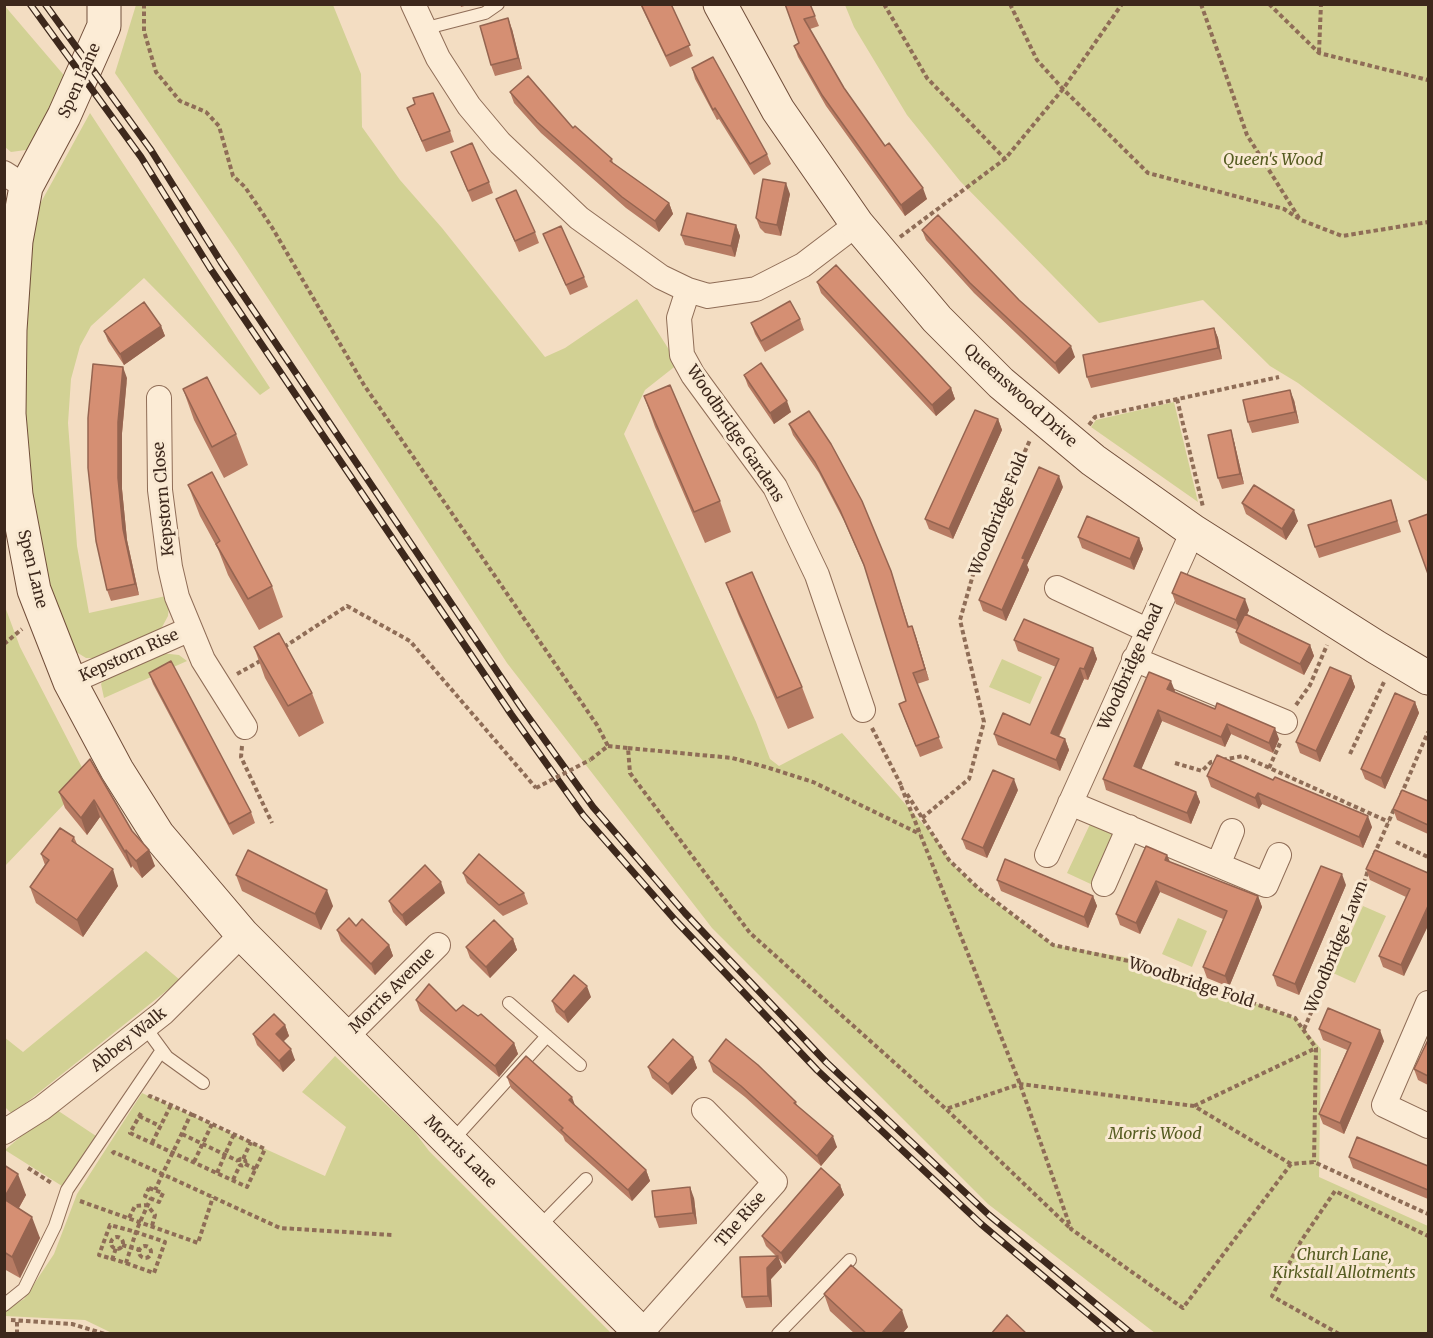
<!DOCTYPE html>
<style>
body{margin:0}
#map{position:relative;width:1433px;height:1338px;overflow:hidden;background:#f3ddc2;font-family:Merriweather,serif}
canvas{display:block}
.frame{position:absolute;inset:0;border:6px solid #3d281c;pointer-events:none}
</style>
<div id="map">
<canvas width="1433" height="1338"></canvas>
<div class="frame"></div>
</div>
<script>
const c = document.querySelector('canvas').getContext('2d');
c.lineJoin = 'round';
function paint(path, color) { c.fillStyle = color; c.fill(path, 'evenodd'); }
const shape = rows => new Path2D(rows.map(r => 'M' + r).join(''));
function strokePath(path, color, width, dash) { c.strokeStyle = color; c.lineWidth = width; c.lineCap = dash ? 'butt' : 'round'; c.setLineDash(dash || []); c.stroke(path); }
function write(font, color, halo, rows, align = 'center') {
  c.font = font + ' Merriweather,serif'; c.lineWidth = 6; c.setLineDash([]); c.textBaseline = 'middle'; c.strokeStyle = halo; c.fillStyle = color; for (const [text, x, y, turn = 0] of rows) {
    c.save(); c.translate(x, y); c.rotate((+turn || 0) * Math.PI / 180); c.textAlign = isNaN(turn) ? turn : align; if (halo) c.strokeText(text, 0, 0); c.fillText(text, 0, 0); c.restore();
  }
}
paint(shape([
 [4,5,68,80,33,149,11,152,5,147],
 [136,5,333,5,361,74,362,127,400,180,442,228,545,357,565,348,637,299,678,364,645,390,624,434,756,722,770,759,779,766,842,733,932,834,954,866,984,894,1053,945,1135,959,1295,1018,1321,1049,1319,1177,1428,1226,1428,1333,1155,1333,988,1204,712,928,507,663,237,251,115,73],
 [845,5,1428,5,1428,482,1298,383,1270,366,1203,300,1099,323,960,181,907,115,854,27],
 [90,113,270,388,260,395,144,278,91,326,80,346,71,379,68,423,77,546,89,613,166,596,169,605,168,616,161,629,101,658,86,658,73,650,38,557,20,387,33,229,40,204],
 [1174,402,1198,502,1091,427,1096,420],
 [4,604,20,647,88,779,5,866],
 [160,653,179,655,187,661,104,698,101,684,106,677],
 [1002,659,1042,677,1030,704,989,687],
 [1092,820,1120,832,1095,886,1067,873],
 [1363,906,1386,916,1355,983,1333,973],
 [1178,918,1207,931,1192,967,1162,954],
 [146,951,180,980,12,1114,5,1107,4,1037,23,1052],
 [335,1056,414,1131,429,1151,611,1333,114,1334,85,1320,5,1316,5,1310,24,1299,54,1254,77,1194,142,1093,325,1176,346,1127,302,1092],
 [54,1108,96,1136,62,1186,5,1150]
]), '#d2d194');
const lane = shape([
 [423,29,485,13,498,4],
 [509,1003,580,1065],
 [145,1027,167,1057,203,1083],
 [451,1142,547,1036],
 [538,1228,586,1179],
 [4,1305,24,1289,55,1226,67,1190,162,1050],
 [778,1334,850,1260]
]);
const street = shape([
 [413,4,438,58,469,106,500,143,579,218,661,277,688,290,708,296,756,289,803,265,857,224],
 [4,173,26,187],
 [688,290,679,318,682,355,693,375,775,487,817,575,863,710],
 [159,398,160,490,170,567,177,597,203,660,245,727],
 [1057,588,1147,630],
 [1134,659,1285,722],
 [70,682,188,630],
 [1070,803,1266,885,1279,855],
 [1047,855,1193,531],
 [1218,865,1232,831],
 [1104,884,1129,827],
 [1428,1003,1384,1105,1428,1126],
 [346,1037,438,945],
 [4,1132,42,1108,163,1013,242,934],
 [641,1333,775,1182,704,1110]
]);
const secondary = shape([
 [104,4,104,26,64,116,26,187,16,241,10,330,9,414,16,495,34,590,70,682,117,770,158,835,242,934,642,1334],
 [720,4,778,110,857,224,937,319,1001,383,1093,460,1193,531,1376,647,1428,678]
]);
strokePath(lane, '#8f6d57', 14);
strokePath(street, '#8f6d57', 26);
strokePath(secondary, '#714e3a', 35);
strokePath(shape([
 [144,4,144,31,156,72,180,101,206,112,219,126,233,176,245,187,273,229,364,385,597,725,608,746,590,760],
 [884,4,927,78,1005,159],
 [1010,4,1037,60,1063,89,1148,173,1284,209,1301,220,1342,236,1428,222],
 [1201,4,1247,135,1299,218],
 [1269,4,1319,53,1428,80],
 [1319,52,1321,4],
 [900,237,1005,159,1063,89,1122,4],
 [1177,399,1203,507],
 [1089,425,1095,417,1279,377],
 [4,644,22,629],
 [284,647,347,606,410,641,536,788],
 [237,674,262,660],
 [1296,705,1310,685,1327,645],
 [4,718,4,729],
 [872,728,901,785],
 [242,746,241,757,272,823],
 [608,746,628,748,630,773,750,933,946,1109],
 [628,748,732,758,766,767,813,782,920,834],
 [1350,754,1384,682],
 [1175,763,1202,771,1211,762,1243,756,1389,822],
 [1269,768,1281,741],
 [901,786,1020,1084,1071,1229,1183,1308,1291,1164,1314,1162,1428,1214],
 [907,794,949,860,978,888,1053,945,1143,964,1295,1018,1316,1048,1314,1162],
 [1401,795,1428,732],
 [922,818,969,779,984,722,960,620,979,554,1030,440],
 [1396,842,1428,857],
 [1374,855,1395,807],
 [1304,1029,1356,908,1369,867],
 [149,1098,150,1096,191,1114,155,1190],
 [1194,1106,1316,1048],
 [141,1113,130,1133,247,1187,265,1149,191,1114],
 [139,1116,160,1126],
 [182,1134,238,1161],
 [152,1143,171,1105],
 [112,1154,114,1152,280,1228,393,1235],
 '238.5 1162a3.5 3.5 0 1 1 7 0a3.5 3.5 0 1 1-7 0Z',
 [243,1159,251,1142],
 [194,1162,212,1124],
 [245,1164,256,1169],
 [28,1168,53,1184],
 [217,1173,234,1134],
 [233,1180,240,1165],
 [149,1188,163,1193,159,1202,145,1196,149,1188],
 [80,1201,198,1243,213,1197],
 [129,1218,135,1206,147,1205,155,1215,152,1226],
 [1069,1227,946,1109,1020,1084,1194,1106,1291,1164],
 '111 1243a6 6 0 1 1 12 0a6 6 0 1 1-12 0Z',
 [122,1245,140,1250],
 '139 1252a6 6 0 1 1 12 0a6 6 0 1 1-12 0Z',
 [112,1260,116,1248],
 [126,1263,154,1273,165,1242,136,1232,110,1225,99,1255,126,1263,136,1232,140,1222,151,1198],
 [11,1320,72,1324,105,1334],
 [17,1334,17,1321],
 [1339,1334,1272,1296,1301,1241,1335,1191,1428,1236]
]), '#8f6d57', 4, [4.5, 3]);
strokePath(lane, '#fcecd6', 12);
strokePath(street, '#fcecd6', 24);
strokePath(secondary, '#fcecd6', 33);
const rail = shape([
 [30,4,141,157,210,268,511,714,583,815,676,921,817,1070,981,1224,1112,1334],
 [45,4,151,150,221,262,521,707,593,807,685,913,826,1062,989,1215,1132,1334]
]);
strokePath(rail, '#3d281c', 7);
strokePath(rail, '#f9e9d2', 4.5, [14]);
strokePath(shape([
 [536,788,590,760]
]), '#8f6d57', 4, [4.5, 3]);
paint(shape([
 [460,4,471,4,461,7],
 [640,4,671,4,693,56,670,67],
 [785,4,810,4,819,26,810,29,844,88,885,146,927,199,905,216,826,106,798,57,794,46,799,43],
 [512,29,522,69,495,76,491,65],
 [692,68,767,154,771,164,754,175,719,119,717,120,695,79],
 [510,92,573,128,612,159,613,163,669,203,673,214,659,232,626,208,541,133,514,103],
 [415,104,450,131,454,142,426,152,407,108],
 [451,152,489,182,493,193,472,202],
 [790,194,781,236,765,233,760,228,756,218],
 [496,199,535,232,539,243,519,252],
 [736,225,740,236,735,257,685,245,681,235],
 [922,230,1019,300,1075,357,1059,374,974,293,926,240],
 [543,234,584,277,588,287,570,295],
 [817,282,951,388,955,399,936,416,821,293],
 [800,319,804,330,765,352,755,334,751,323],
 [161,326,165,336,124,365,108,341,104,331],
 [1214,328,1218,338,1222,359,1091,388,1087,377],
 [744,375,791,412,774,424,748,386],
 [127,378,122,433,122,489,127,540,139,595,111,601,107,590,96,541],
 [183,389,236,434,248,465,224,478,194,420],
 [644,396,720,501,731,532,705,543,655,427],
 [1294,400,1299,423,1252,433,1248,422],
 [998,419,1002,430,953,539,929,529,925,519],
 [789,424,891,571,909,627,912,626,916,637,929,680,917,684,943,748,920,757,903,715,906,701,866,571,844,521,819,473,793,435],
 [1234,441,1244,484,1222,489,1218,478],
 [188,485,272,586,283,617,259,630,228,575,218,549,200,516],
 [1063,487,1027,565,1029,570,1006,621,983,611,979,600],
 [1391,500,1401,532,1319,558,1315,547],
 [1242,503,1298,521,1286,540,1246,514],
 [1078,537,1139,538,1143,549,1134,570,1082,548],
 [726,583,802,687,814,718,788,729,738,614],
 [1172,593,1249,610,1247,614,1310,645,1314,656,1304,675,1240,643,1236,632,1237,630,1176,604],
 [1014,640,1093,648,1097,659,1088,680,1084,679,1059,737,1065,739,1069,750,1060,771,998,745,994,734,1030,725,1056,667,1018,651],
 [254,647,312,693,324,723,299,737,265,678],
 [1149,672,1175,691,1174,692,1279,739,1273,753,1231,734,1225,747,1162,721,1141,769,1196,792,1200,802,1191,824,1106,790,1103,779],
 [149,673,251,812,255,823,233,835,153,684],
 [1351,676,1355,687,1320,762,1300,753,1296,742],
 [1415,702,1419,713,1385,789,1365,779,1361,769],
 [90,759,132,831,155,866,142,878,132,866,131,868,100,817,87,835,65,808,59,792],
 [1207,776,1372,827,1363,848,1262,804,1259,809,1211,787],
 [1018,790,987,858,966,849,962,839],
 [1428,801,1428,834,1397,820,1393,809],
 [74,837,77,844,118,886,83,937,36,903,30,887,45,865,41,854],
 [1167,855,1170,862,1258,896,1262,907,1229,987,1207,978,1203,967,1223,919,1160,892,1140,934,1120,925,1116,914],
 [1366,869,1428,873,1404,976,1383,967,1379,956,1406,897,1370,880],
 [463,873,524,893,528,904,503,916,467,883],
 [236,875,333,906,321,930,242,891],
 [997,880,1093,896,1097,906,1088,928,1001,891],
 [1346,885,1299,995,1277,986,1273,975],
 [445,893,406,926,393,912,389,901],
 [356,926,389,945,393,956,375,975,341,941,337,930],
 [513,939,517,950,490,978,470,958,466,947],
 [591,997,568,1023,556,1012,552,1001],
 [416,1000,456,1011,514,1043,518,1054,499,1077,420,1011],
 [285,1025,289,1036,283,1041,295,1060,283,1072,257,1045,253,1034],
 [1319,1029,1384,1041,1344,1134,1323,1124,1319,1114,1347,1050,1323,1040],
 [1428,1040,1428,1085,1418,1080,1414,1069],
 [693,1057,697,1068,672,1095,652,1078,648,1067],
 [709,1061,796,1102,797,1106,837,1147,821,1166,745,1097,713,1072],
 [507,1077,576,1106,646,1170,650,1181,632,1201,565,1141,563,1136,511,1088],
 [1349,1157,1428,1166,1428,1199,1353,1168],
 [4,1165,26,1195,19,1208,40,1238,20,1278,4,1269],
 [840,1185,844,1195,785,1264,778,1258,782,1267,771,1279,772,1307,746,1308,742,1297,776,1256,766,1246,762,1236],
 [694,1198,697,1224,659,1228,655,1217],
 [824,1294,908,1327,902,1334,855,1334,830,1311]
]), '#b77b63');
paint(shape([
 [508,18,512,29,522,69,518,58],
 [786,183,790,194,781,236,777,225],
 [923,188,927,199,905,216,901,205],
 [669,203,673,214,659,232,655,221],
 [736,225,740,236,735,257,731,246],
 [161,326,165,336,124,365,120,354],
 [1214,328,1218,338,1222,359,1218,348],
 [1071,346,1075,357,1059,374,1055,363],
 [123,367,127,378,122,433,122,489,127,540,139,595,135,584,123,529,118,478,118,422],
 [951,388,955,399,936,416,932,405],
 [1290,390,1294,400,1299,423,1295,412],
 [787,401,791,412,774,424,770,413],
 [998,419,1002,430,953,539,949,529],
 [1231,430,1234,441,1244,484,1240,474],
 [1059,476,1063,487,1027,565,1029,570,1006,621,1002,610,1022,558],
 [1294,510,1298,521,1286,540,1282,529],
 [1139,538,1143,549,1134,570,1130,559],
 [1245,599,1249,610,1240,631,1236,620],
 [912,626,916,637,929,680,925,669],
 [1310,645,1314,656,1304,675,1300,664],
 [1093,648,1097,659,1088,680,1084,669],
 [1080,668,1084,679,1055,744,1051,733],
 [1351,676,1355,687,1320,762,1316,751],
 [1171,681,1175,691,1171,700,1167,689],
 [1415,702,1419,713,1385,789,1381,778],
 [1158,710,1162,721,1138,777,1134,766],
 [1227,724,1231,734,1225,747,1221,737],
 [1275,728,1279,739,1273,753,1269,743],
 [1065,739,1069,750,1060,771,1056,760],
 [1014,779,1018,790,987,858,983,848],
 [1196,792,1200,802,1191,824,1187,813],
 [1258,793,1262,804,1259,809,1255,798],
 [94,800,100,817,87,835,81,818],
 [1368,816,1372,827,1363,848,1359,837],
 [126,850,132,866,131,868,125,852],
 [149,850,155,866,142,878,136,861],
 [1167,855,1171,865,1165,860],
 [113,869,118,886,83,937,77,920],
 [1342,874,1346,885,1299,995,1295,984],
 [1156,881,1160,892,1140,934,1136,923],
 [441,882,445,893,406,926,402,915],
 [327,890,333,906,321,930,315,914],
 [1093,896,1097,906,1088,928,1084,917],
 [1258,896,1262,907,1229,987,1225,976],
 [1428,906,1428,926,1404,976,1401,965],
 [513,939,517,950,490,978,486,967],
 [389,945,393,956,375,975,371,964],
 [587,986,591,997,568,1023,564,1012],
 [285,1025,289,1036,280,1045,276,1034],
 [1380,1030,1384,1041,1344,1134,1340,1123],
 [514,1043,518,1054,499,1077,495,1066],
 [291,1049,295,1060,283,1072,279,1061],
 [693,1057,697,1068,672,1095,668,1084],
 [572,1097,576,1108,569,1100],
 [833,1136,837,1147,821,1166,817,1156],
 [646,1170,650,1181,632,1201,628,1190],
 [18,1174,26,1195,12,1220,4,1201,4,1198],
 [840,1185,844,1195,785,1264,781,1253],
 [690,1187,694,1198,697,1224,693,1213],
 [32,1217,40,1238,20,1278,12,1257],
 [778,1256,782,1267,771,1279,772,1307,768,1296,767,1268],
 [902,1310,908,1327,902,1334,881,1334]
]), '#956450');
const building = shape([
 [641,4,671,4,690,45,666,56,641,4],
 [785,4,810,4,815,16,804,19,844,88,885,146,889,143,923,188,901,205,822,95,794,46,799,43,785,4],
 [508,18,518,58,491,65,480,26,508,18],
 [713,57,767,154,750,164,715,108,713,110,692,68,713,57],
 [528,76,573,128,575,126,612,159,610,161,669,203,655,221,622,197,537,122,510,92,528,76],
 [433,93,450,131,422,141,407,108,415,104,413,98,433,93],
 [472,143,489,182,468,191,451,152,472,143],
 [763,179,786,183,777,225,761,222,756,218,763,179],
 [516,190,535,232,515,241,496,199,516,190],
 [687,213,736,225,731,246,681,235,687,213],
 [938,215,1019,300,1071,346,1055,363,970,283,922,230,938,215],
 [561,226,584,277,566,285,543,234,561,226],
 [836,265,951,388,932,405,817,282,836,265],
 [790,301,800,319,761,341,751,323,790,301],
 [144,302,161,326,120,354,104,331,144,302],
 [1214,328,1218,348,1087,377,1083,355,1214,328],
 [761,363,787,401,770,413,744,375,761,363],
 [93,364,123,367,118,422,118,478,123,529,135,584,107,590,96,541,88,468,88,418,93,364],
 [207,377,236,434,212,447,183,389,207,377],
 [670,385,720,501,694,512,644,396,670,385],
 [1290,390,1295,412,1248,422,1243,400,1290,390],
 [975,410,998,419,949,529,925,519,975,410],
 [809,411,831,444,862,501,891,571,908,627,912,626,925,669,913,673,939,737,916,746,899,704,906,701,864,565,840,510,815,462,789,424,809,411],
 [1231,430,1240,474,1218,478,1208,435,1231,430],
 [1039,467,1059,476,1022,558,1025,559,1002,610,979,600,1039,467],
 [212,472,272,586,248,599,216,544,220,541,188,485,212,472],
 [1254,485,1294,510,1282,529,1242,503,1254,485],
 [1391,500,1397,521,1315,547,1308,525,1391,500],
 [1428,514,1428,574,1409,521,1428,514],
 [1087,516,1139,538,1130,559,1078,537,1087,516],
 [752,572,802,687,777,698,726,583,752,572],
 [1181,572,1245,599,1236,620,1172,593,1181,572],
 [1245,614,1310,645,1300,664,1236,632,1245,614],
 [1024,619,1093,648,1084,669,1080,668,1051,733,1065,739,1056,760,994,734,1003,713,1030,725,1059,659,1014,640,1024,619],
 [279,633,312,693,288,706,254,647,279,633],
 [171,661,251,812,229,824,149,673,171,661],
 [1330,667,1351,676,1316,751,1296,742,1330,667],
 [1149,672,1171,681,1167,689,1215,709,1217,703,1275,728,1269,743,1227,724,1221,737,1158,710,1134,766,1196,792,1187,813,1103,779,1149,672],
 [1395,693,1415,702,1381,778,1361,769,1395,693],
 [1217,755,1273,780,1275,777,1368,816,1359,837,1258,793,1255,798,1207,776,1217,755],
 [90,759,132,831,149,850,136,861,126,850,125,852,94,800,81,818,59,792,90,759],
 [993,770,1014,779,983,848,962,839,993,770],
 [1402,790,1428,801,1428,825,1393,809,1402,790],
 [60,828,74,837,72,841,113,869,77,920,30,887,49,860,41,854,60,828],
 [1146,846,1167,855,1165,860,1258,896,1225,976,1203,967,1227,911,1156,881,1136,923,1116,914,1146,846],
 [248,850,327,890,315,914,236,875,248,850],
 [1375,850,1428,873,1428,906,1401,965,1379,956,1410,889,1366,869,1375,850],
 [479,854,524,893,499,905,463,873,479,854],
 [1005,859,1093,896,1084,917,997,880,1005,859],
 [425,865,441,882,402,915,389,901,425,865],
 [1321,866,1342,874,1295,984,1273,975,1321,866],
 [349,918,356,926,362,919,389,945,371,964,337,930,349,918],
 [494,920,513,939,486,967,466,947,494,920],
 [574,975,587,986,564,1012,552,1001,574,975],
 [429,984,456,1011,463,1005,478,1016,481,1014,514,1043,495,1066,416,1000,429,984],
 [1328,1008,1380,1030,1340,1123,1319,1114,1351,1043,1319,1029,1328,1008],
 [274,1014,285,1025,276,1034,291,1049,279,1061,253,1034,274,1014],
 [673,1039,693,1057,668,1084,648,1067,673,1039],
 [726,1039,758,1065,796,1102,794,1103,833,1136,817,1156,741,1086,709,1061,726,1039],
 [1428,1040,1428,1076,1414,1069,1428,1040],
 [526,1056,572,1097,569,1100,646,1170,628,1190,561,1130,563,1128,507,1077,526,1056],
 [1357,1137,1428,1166,1428,1190,1349,1157,1357,1137],
 [4,1165,18,1174,4,1198,4,1165],
 [821,1168,840,1185,781,1253,762,1236,821,1168],
 [690,1187,693,1213,655,1217,652,1191,690,1187],
 [4,1199,32,1217,12,1257,4,1252,4,1199],
 [778,1256,767,1268,768,1296,742,1297,740,1257,778,1256],
 [851,1265,902,1310,881,1334,867,1334,824,1294,851,1265],
 [1007,1315,1027,1334,991,1334,1007,1315]
]);
paint(building, '#d58f73');
strokePath(building, '#956450', 1.5);
write('16px', '#3d281c', '#f9e9d2', [
 ["Spen Lane",80,81,-66],
 ["Queenswood Drive",1020,396,42],
 ["Woodbridge Gardens",735,434,56],
 ["Kepstorn Close",164,499,-95],
 ["Woodbridge Fold",999,514,-68],
 ["Spen Lane",32,569,76],
 ["Kepstorn Rise",129,656,-24],
 ["Woodbridge Road",1131,667,-66],
 ["Woodbridge Lawn",1337,947,-68],
 ["Woodbridge Fold",1191,983,18],
 ["Morris Avenue",392,991,-45],
 ["Abbey Walk",129,1040,-39],
 ["Morris Lane",460,1152,45],
 ["The Rise",741,1220,-49]
]);
write('italic 16px', '#555c21', '#f9e9d2', [
 ["Queen's Wood",1273,160],
 ["Morris Wood",1155,1134],
 ["Church Lane,",1344,1255],
 ["Kirkstall Allotments",1344,1273]
]);
</script>
